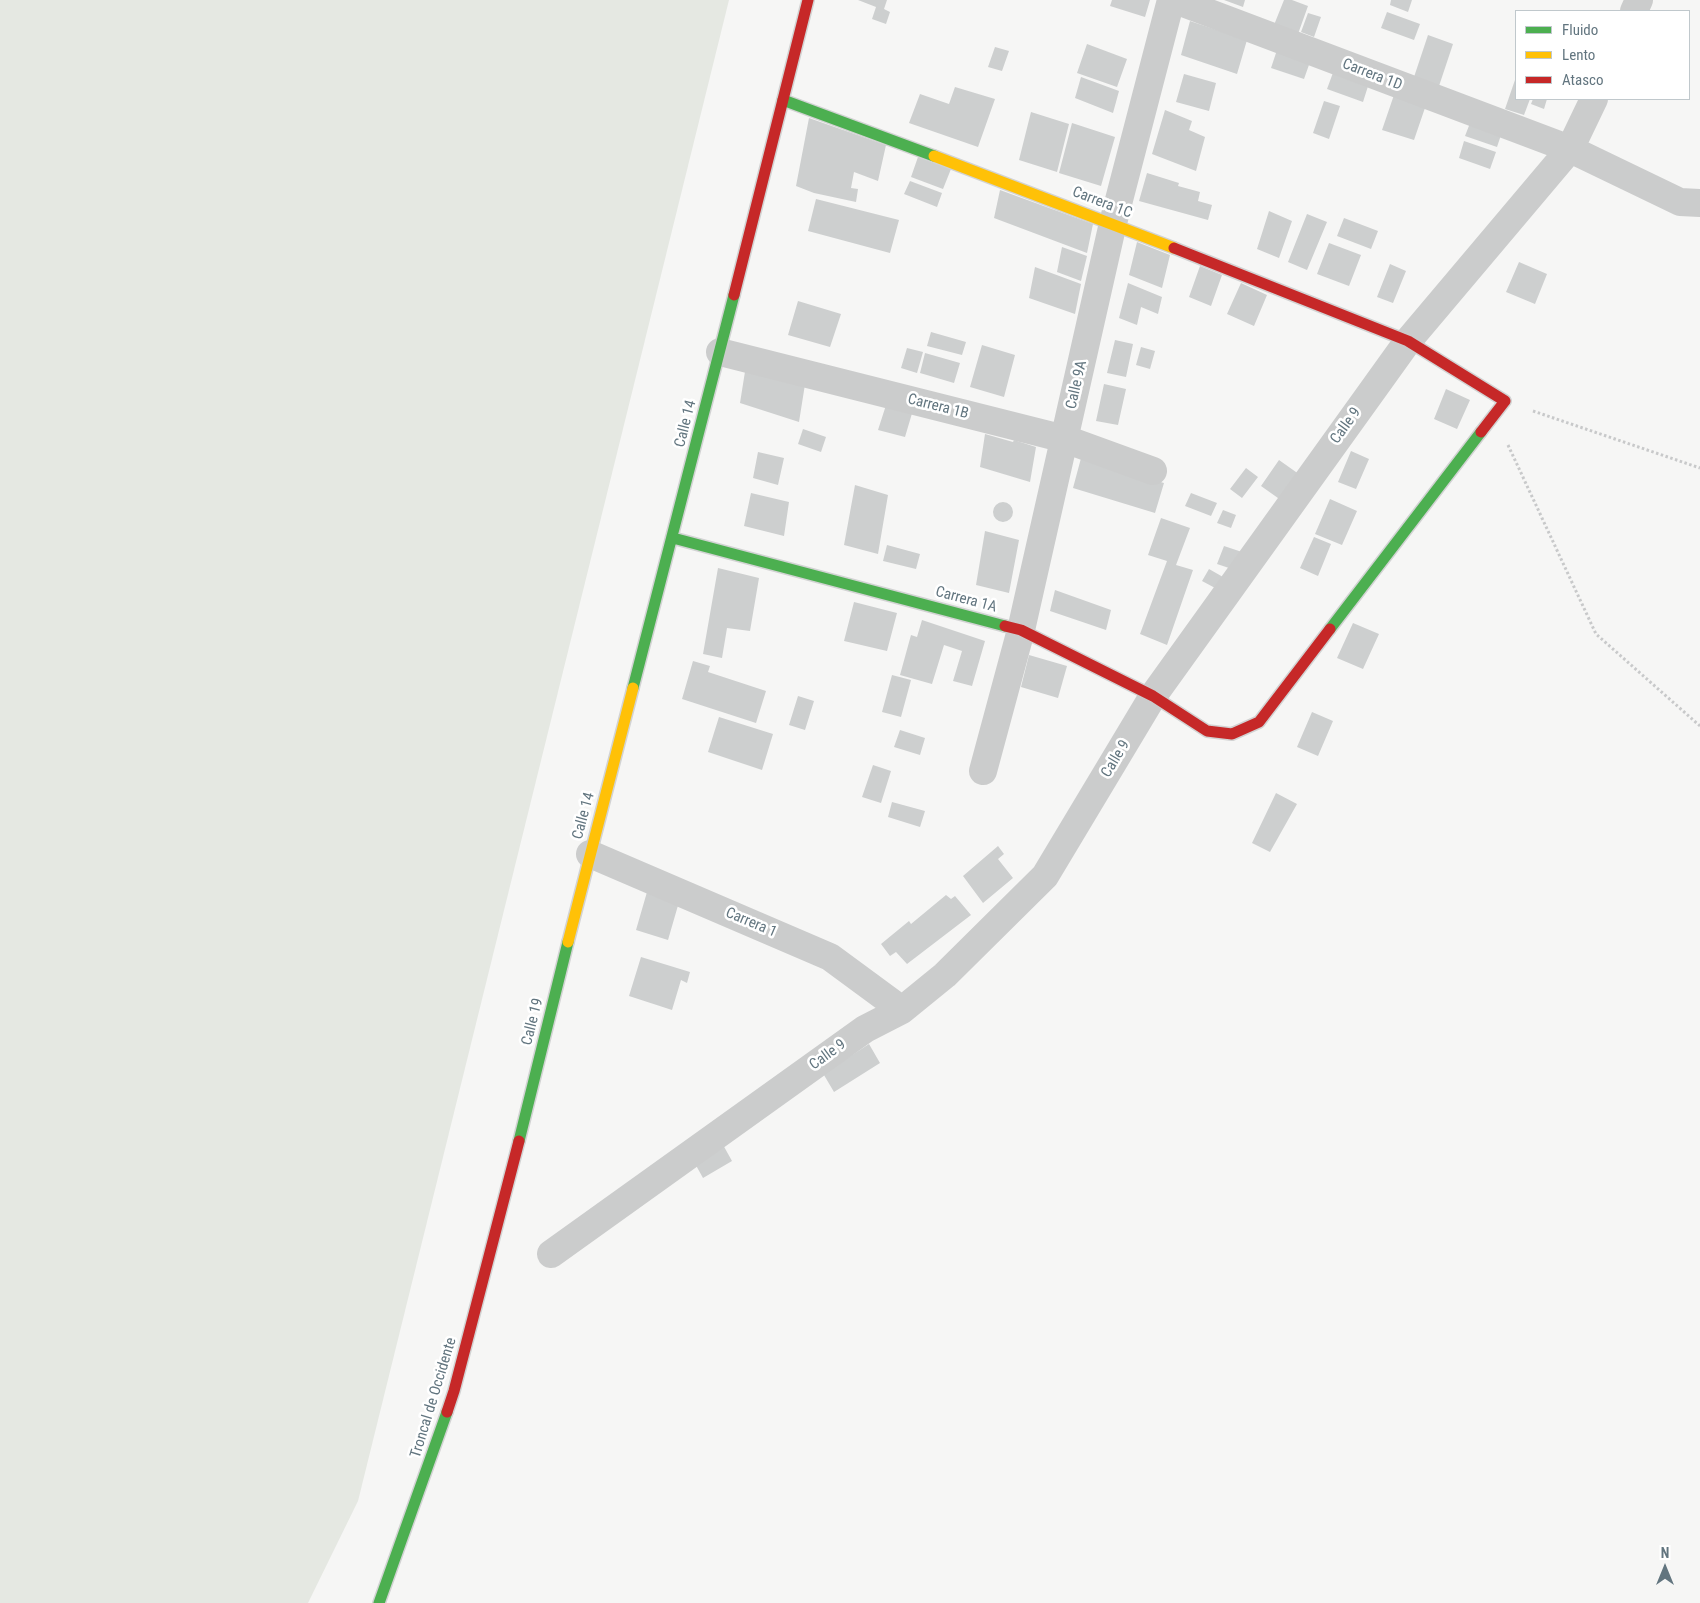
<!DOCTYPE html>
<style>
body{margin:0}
#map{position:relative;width:1700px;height:1603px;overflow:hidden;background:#f6f6f5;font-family:"Roboto Condensed",sans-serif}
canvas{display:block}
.legend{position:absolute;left:1515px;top:10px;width:175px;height:90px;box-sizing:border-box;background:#fff;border:1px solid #c0c8cc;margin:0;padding:6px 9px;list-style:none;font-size:15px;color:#62757f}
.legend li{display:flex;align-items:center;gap:10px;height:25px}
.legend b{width:25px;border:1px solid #c0c8cc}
.north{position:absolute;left:1640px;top:1543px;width:50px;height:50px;-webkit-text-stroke:4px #fff;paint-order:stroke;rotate:0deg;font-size:14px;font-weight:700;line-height:20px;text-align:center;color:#62757f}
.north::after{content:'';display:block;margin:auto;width:18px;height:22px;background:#62757f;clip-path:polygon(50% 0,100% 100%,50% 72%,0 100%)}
</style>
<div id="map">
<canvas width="1700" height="1603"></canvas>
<ul class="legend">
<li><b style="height:6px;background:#4caf50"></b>Fluido</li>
<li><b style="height:6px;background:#ffc107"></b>Lento</li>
<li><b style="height:6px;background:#c62828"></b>Atasco</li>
</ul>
<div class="north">N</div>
</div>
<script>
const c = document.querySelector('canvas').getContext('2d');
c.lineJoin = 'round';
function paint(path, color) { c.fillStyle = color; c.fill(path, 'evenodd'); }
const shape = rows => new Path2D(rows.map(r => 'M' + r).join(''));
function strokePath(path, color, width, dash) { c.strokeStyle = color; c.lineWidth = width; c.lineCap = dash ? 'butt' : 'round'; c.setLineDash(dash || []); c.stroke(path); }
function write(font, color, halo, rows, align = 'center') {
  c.font = font + ' "Roboto Condensed",sans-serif'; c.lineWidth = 5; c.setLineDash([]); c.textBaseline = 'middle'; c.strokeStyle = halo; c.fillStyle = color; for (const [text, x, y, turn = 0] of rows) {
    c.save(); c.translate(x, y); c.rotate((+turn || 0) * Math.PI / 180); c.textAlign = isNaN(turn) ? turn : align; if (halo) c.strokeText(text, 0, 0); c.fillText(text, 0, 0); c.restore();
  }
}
paint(shape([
 [0,0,729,0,358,1501,308,1603,0,1603]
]), '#e5e8e2');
paint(shape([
 [858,0,887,0,884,9,890,12,886,24,872,19,876,7],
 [1112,0,1150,0,1145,17,1110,6],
 [1224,0,1245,0,1243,7],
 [1284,0,1292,0,1308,6,1298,34,1274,25],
 [1391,0,1412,0,1408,12,1390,5],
 [1387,12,1420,24,1414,40,1381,28],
 [1308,13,1321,17,1314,37,1301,32],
 [1190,21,1247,40,1237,74,1181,55],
 [1428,35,1453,44,1439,86,1414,77],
 [1087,44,1127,59,1117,87,1077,73],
 [995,47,1009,51,1002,71,988,67],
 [1277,50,1310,62,1304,79,1271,68],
 [1334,70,1369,83,1363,102,1327,89],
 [1184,74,1216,83,1209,111,1176,102],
 [1081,77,1119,91,1113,113,1075,98],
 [1516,77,1516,99,1530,99,1524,115,1505,109],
 [955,87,995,99,978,147,909,123,920,94,949,104],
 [1395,92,1427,102,1414,140,1382,130],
 [1533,99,1547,99,1544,109,1531,104],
 [1324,101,1340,106,1329,139,1313,133],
 [1165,110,1192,121,1189,130,1205,137,1196,171,1152,154],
 [1031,112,1069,124,1057,172,1019,160],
 [809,118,886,145,878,181,854,172,851,188,858,189,856,202,814,193,796,186],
 [1472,118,1503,129,1497,147,1465,136],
 [1072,123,1115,137,1101,186,1059,173],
 [1464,141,1496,152,1490,169,1459,158],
 [918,157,951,169,943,189,911,177],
 [1147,173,1179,183,1178,186,1200,192,1198,201,1212,205,1208,220,1139,201],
 [910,181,942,193,937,207,904,194],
 [1000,190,1093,224,1087,253,994,218],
 [816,199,899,220,890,253,808,231],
 [1269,211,1292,221,1279,258,1257,249],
 [1307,214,1327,222,1307,270,1288,262],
 [1344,218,1378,231,1371,249,1337,236],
 [1137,242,1170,255,1162,288,1129,275],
 [1329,243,1361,255,1349,286,1317,274],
 [1062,247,1087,256,1081,281,1057,272],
 [1519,262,1547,274,1535,304,1506,292],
 [1390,264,1406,271,1393,303,1377,297],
 [1200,266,1222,275,1211,306,1189,297],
 [1035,267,1081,284,1075,314,1029,298],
 [1128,283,1162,297,1158,314,1141,307,1137,325,1119,318],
 [1241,283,1267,295,1254,326,1227,314],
 [798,301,841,314,830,347,788,335],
 [931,332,966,342,962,355,927,346],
 [1115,340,1133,344,1126,377,1107,373],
 [982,345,1015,355,1004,397,970,387],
 [1141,347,1155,351,1150,369,1136,365],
 [907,348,923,352,917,373,901,368],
 [925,353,960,363,954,383,920,373],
 [747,359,806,378,799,422,740,403],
 [1104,384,1126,389,1118,425,1096,421],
 [1446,389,1470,400,1457,429,1434,419],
 [887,402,913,410,905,437,878,430],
 [803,429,826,437,821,452,798,444],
 [985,434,1013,442,1014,440,1036,447,1030,482,980,467],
 [1084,447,1091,462,1164,483,1155,513,1073,488],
 [1351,451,1369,459,1356,489,1338,482],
 [758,452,784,458,778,485,753,478],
 [1279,460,1303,477,1285,503,1261,486],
 [1246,468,1258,477,1242,498,1230,489],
 [855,485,888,495,878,554,844,545],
 [751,493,789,502,784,536,744,526],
 [1191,493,1217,503,1211,516,1185,506],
 [1330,499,1357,511,1342,545,1315,534],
 '993 512a10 10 0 1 1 20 0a10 10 0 1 1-20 0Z',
 [1223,510,1236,515,1231,528,1217,523],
 [1161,518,1190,528,1176,565,1193,570,1167,645,1140,634,1167,561,1148,555],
 [985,531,1019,540,1009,593,976,585],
 [1314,537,1331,544,1318,576,1300,568],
 [887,545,920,554,916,569,883,561],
 [1224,546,1242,552,1235,570,1217,564],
 [718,568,759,578,750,631,727,628,722,658,703,654],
 [1209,569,1223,577,1217,589,1202,581],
 [1055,590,1111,610,1106,630,1050,611],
 [854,602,897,613,887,651,844,641],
 [922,620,985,641,972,686,953,681,962,651,944,645,932,684,900,675,911,635,917,637],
 [1353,623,1379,634,1363,669,1337,658],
 [1029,655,1067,666,1058,698,1021,687],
 [693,661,710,666,708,672,766,691,756,723,682,699],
 [892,675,911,680,901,717,882,712],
 [798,696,814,701,805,730,789,725],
 [1312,712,1333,721,1318,756,1297,747],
 [719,717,773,734,762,770,708,752],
 [900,730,925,738,920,755,894,747],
 [873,765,891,771,881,803,862,797],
 [1276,793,1297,804,1270,852,1252,843],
 [892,802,925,811,920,827,888,817],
 [998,846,1004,854,998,859,1013,878,983,903,963,876],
 [647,892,679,902,668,940,636,930],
 [946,895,951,899,955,896,971,915,907,964,896,952,890,956,881,944,909,921,911,924],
 [641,957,690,972,687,983,681,980,672,1010,629,996],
 [869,1044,880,1063,834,1092,821,1070,840,1063],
 [722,1143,732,1161,703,1178,693,1160]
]), '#cdcfcf');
const fast = shape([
 [783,100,934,156],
 [673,538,1005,626],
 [1330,629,1481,432],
 [633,688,734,295],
 [519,1141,568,942],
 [379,1603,447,1412]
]);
const slow = shape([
 [934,156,1174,248],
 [568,942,633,688]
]);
const jam = shape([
 [1174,248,1408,341,1505,401,1481,432],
 [734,295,808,0],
 [1005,626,1021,630,1153,696,1207,731,1232,734,1259,722,1330,629],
 [447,1412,454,1391,519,1141]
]);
strokePath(fast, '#d2d3d3', 14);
strokePath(slow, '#d2d3d3', 14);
strokePath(jam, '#d2d3d3', 14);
strokePath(shape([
 [1533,411,1700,468],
 [1508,445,1596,634,1700,726]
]), '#c8c9ca', 3, [2.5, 2.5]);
strokePath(shape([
 [1175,0,1570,149,1680,202,1700,203],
 [1634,11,1639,0],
 [720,352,1065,439,1153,471],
 [983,771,1021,630,1113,223,1171,0],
 [590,854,830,957,902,1010],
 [551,1254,865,1029,902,1010,945,975,1045,876,1153,696,1408,341,1570,149,1594,99]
]), '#cbcccc', 28);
strokePath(fast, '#4caf50', 11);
strokePath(slow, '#ffc107', 11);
strokePath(jam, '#c62828', 11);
write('15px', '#62757f', '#fff', [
 ["Carrera 1D",1372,75,21],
 ["Carrera 1C",1102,203,21],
 ["Calle 9A",1077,385,-77],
 ["Carrera 1B",938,407,14],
 ["Calle 14",686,424,-76],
 ["Calle 9",1346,426,-54],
 ["Carrera 1A",966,600,15],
 ["Calle 9",1116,759,-59],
 ["Calle 14",584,816,-75],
 ["Carrera 1",751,923,23],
 ["Calle 19",533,1022,-76],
 ["Calle 9",828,1055,-36],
 ["Troncal de Occidente",434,1398,-73]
]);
</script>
